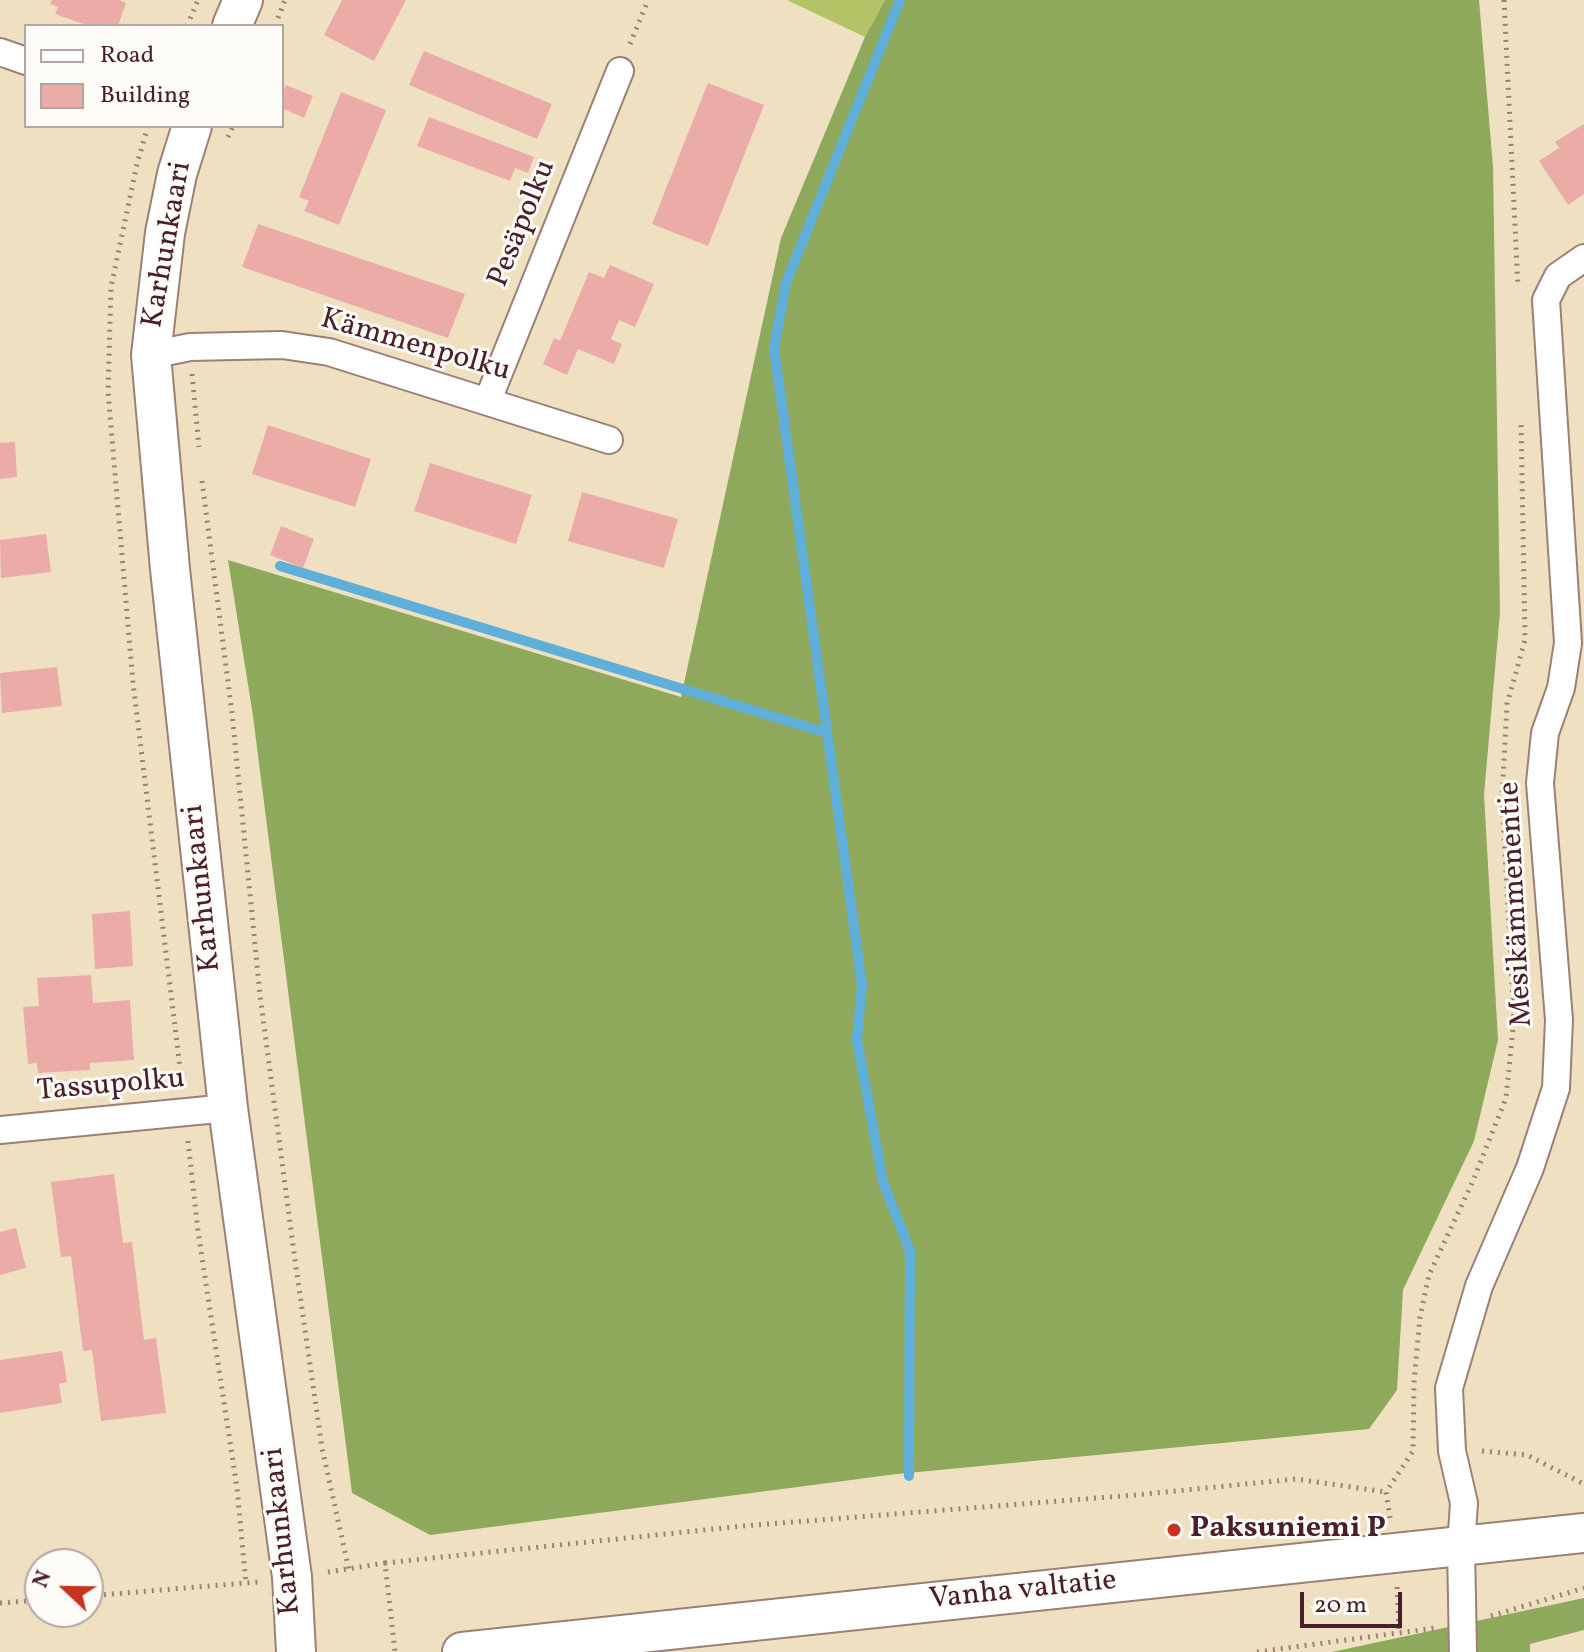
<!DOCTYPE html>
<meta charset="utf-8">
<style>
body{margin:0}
#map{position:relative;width:1584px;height:1652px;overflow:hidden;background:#efe0c1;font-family:Vollkorn,serif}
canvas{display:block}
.legend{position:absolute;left:24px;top:24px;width:260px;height:104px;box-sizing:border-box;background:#fdfcf7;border:2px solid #b5a4a5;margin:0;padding:10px 14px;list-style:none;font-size:24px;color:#4a1f2b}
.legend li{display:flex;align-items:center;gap:16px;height:40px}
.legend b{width:40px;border:2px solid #b5a4a5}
.north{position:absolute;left:24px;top:1548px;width:80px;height:80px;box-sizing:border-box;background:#fdfcf7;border:2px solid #b5a4a5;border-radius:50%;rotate:292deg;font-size:22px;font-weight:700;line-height:32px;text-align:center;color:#4a1f2b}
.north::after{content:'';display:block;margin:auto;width:28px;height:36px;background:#c8321e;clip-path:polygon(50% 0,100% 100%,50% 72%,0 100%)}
.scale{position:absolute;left:1300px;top:1592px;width:102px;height:36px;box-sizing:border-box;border:4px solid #4a1f2b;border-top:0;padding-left:10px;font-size:24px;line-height:28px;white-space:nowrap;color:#4a1f2b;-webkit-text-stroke:6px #fdfcf7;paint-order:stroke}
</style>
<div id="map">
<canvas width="1584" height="1652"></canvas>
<ul class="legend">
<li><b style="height:10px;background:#fff"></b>Road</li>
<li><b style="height:22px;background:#ebaca7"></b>Building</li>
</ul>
<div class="north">N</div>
<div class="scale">20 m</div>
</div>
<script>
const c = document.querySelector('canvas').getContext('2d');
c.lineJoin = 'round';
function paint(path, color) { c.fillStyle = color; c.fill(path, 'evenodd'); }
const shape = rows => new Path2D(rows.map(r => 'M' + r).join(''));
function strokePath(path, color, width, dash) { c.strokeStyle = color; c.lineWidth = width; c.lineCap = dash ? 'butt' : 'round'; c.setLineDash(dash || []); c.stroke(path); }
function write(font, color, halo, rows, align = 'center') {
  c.font = font + ' Vollkorn,serif'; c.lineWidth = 6; c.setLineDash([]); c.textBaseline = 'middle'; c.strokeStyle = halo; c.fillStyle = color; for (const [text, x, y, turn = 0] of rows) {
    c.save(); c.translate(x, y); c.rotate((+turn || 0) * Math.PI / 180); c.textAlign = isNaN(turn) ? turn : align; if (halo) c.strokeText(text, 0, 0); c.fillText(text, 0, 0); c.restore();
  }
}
paint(shape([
 [787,0,885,0,865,37]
]), '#b3c366');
paint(shape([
 [885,0,1479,0,1493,167,1500,612,1484,795,1498,1040,1474,1141,1403,1290,1397,1390,1369,1429,897,1474,430,1535,352,1493,253,716,228,560,681,697,781,238,865,37],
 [1584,1598,1584,1630,1530,1644,1530,1652,1332,1652]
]), '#8ea95b');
strokePath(shape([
 [900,0,786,283,774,348,862,985,857,1040,883,1182,910,1251,909,1476],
 [280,566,827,733]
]), '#5fafda', 10);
paint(shape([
 [52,0,119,0,126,3,118,26,89,26,55,14,58,7,50,4],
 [342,0,406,0,374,61,324,35],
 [424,51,552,104,537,139,409,85],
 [708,83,764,105,708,246,652,224],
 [286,85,313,96,304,118,282,108,282,94],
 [341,92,386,110,339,225,304,211,309,201,299,197],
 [429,117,534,157,528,173,515,168,510,181,417,146],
 [1584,124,1584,194,1568,205,1539,161,1559,148,1555,142],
 [258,224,465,294,448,338,242,267],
 [610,265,654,284,635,327,619,320,611,339,622,344,614,364,578,349,567,375,543,364,554,338,560,341,589,272,604,278],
 [268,425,371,459,355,507,252,474],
 [15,442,17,477,0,479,0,443],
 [430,463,532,495,516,544,414,511],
 [582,492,678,519,664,568,568,541],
 [281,526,314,539,303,568,270,555],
 [46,534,51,572,1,578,0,540],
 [57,667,62,706,2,713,0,673],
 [130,911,133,966,95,969,92,914],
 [91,975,93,1003,130,1000,134,1060,90,1063,90,1070,38,1073,37,1063,28,1064,23,1007,39,1006,37,978],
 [114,1174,123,1243,132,1242,144,1340,156,1338,166,1413,101,1421,92,1350,83,1351,71,1256,61,1257,51,1182],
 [16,1228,26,1268,0,1275,0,1232],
 [62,1351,67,1382,59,1384,62,1403,0,1413,0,1360]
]), '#ebaca7');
const street = shape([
 [0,52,26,61],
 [151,355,190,347,282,345,329,352,609,440],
 [488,400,620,71],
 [0,1130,228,1108],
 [1463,1652,1461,1547,1464,1503,1452,1451,1449,1388,1479,1286,1530,1168,1556,1088,1559,1020,1540,783,1545,733,1561,688,1568,643,1546,300,1558,276,1584,258]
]);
const secondary = shape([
 [232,26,243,0],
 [192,126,177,174,165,233,151,355,170,569,228,1108,292,1577,296,1652],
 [462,1652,1584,1533]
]);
strokePath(street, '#9c8076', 30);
strokePath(secondary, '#9c8076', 42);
strokePath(shape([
 [1504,0,1518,287],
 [278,18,285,0],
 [187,26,198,0],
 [630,44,648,0],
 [148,126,137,164,111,287,108,392,133,683,182,1084],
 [228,137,233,126],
 [192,374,199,447],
 [202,481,232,713,260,995,294,1253,322,1448,349,1570],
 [188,1141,198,1231,237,1488,246,1584],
 [1482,1451,1527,1455,1584,1484],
 [1390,1518,1386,1492,1413,1451,1414,1382,1420,1317,1429,1275,1473,1181,1506,1098,1514,1019,1502,798,1507,704,1525,640,1521,421],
 [385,1563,743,1526,1135,1495,1296,1479,1386,1492],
 [328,1572,385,1563,395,1652],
 [1397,1587,1399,1631],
 [88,1596,258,1582],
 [0,1603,40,1600],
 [1491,1616,1584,1588],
 [1257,1652,1435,1628]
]), '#9c8076', 5, [2, 6]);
strokePath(street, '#fff', 26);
strokePath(secondary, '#fff', 38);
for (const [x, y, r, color] of [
 [1174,1530,8,"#c8321e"]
]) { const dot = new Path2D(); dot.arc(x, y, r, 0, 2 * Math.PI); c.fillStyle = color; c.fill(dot); strokePath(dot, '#fdfcf7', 3); }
write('30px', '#4a1f2b', '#fdfcf7', [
 ["Pesäpolku",524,224,-68],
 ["Karhunkaari",169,245,-80],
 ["Kämmenpolku",415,347,16],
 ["Karhunkaari",204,888,-96],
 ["Mesikämmenentie",1518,904,-93],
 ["Tassupolku",111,1087,-5],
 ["Karhunkaari",284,1531,-96],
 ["Vanha valtatie",1023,1592,-6]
]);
write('bold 30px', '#4a1f2b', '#fdfcf7', [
 ["Paksuniemi P",1190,1530]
], 'left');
</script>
